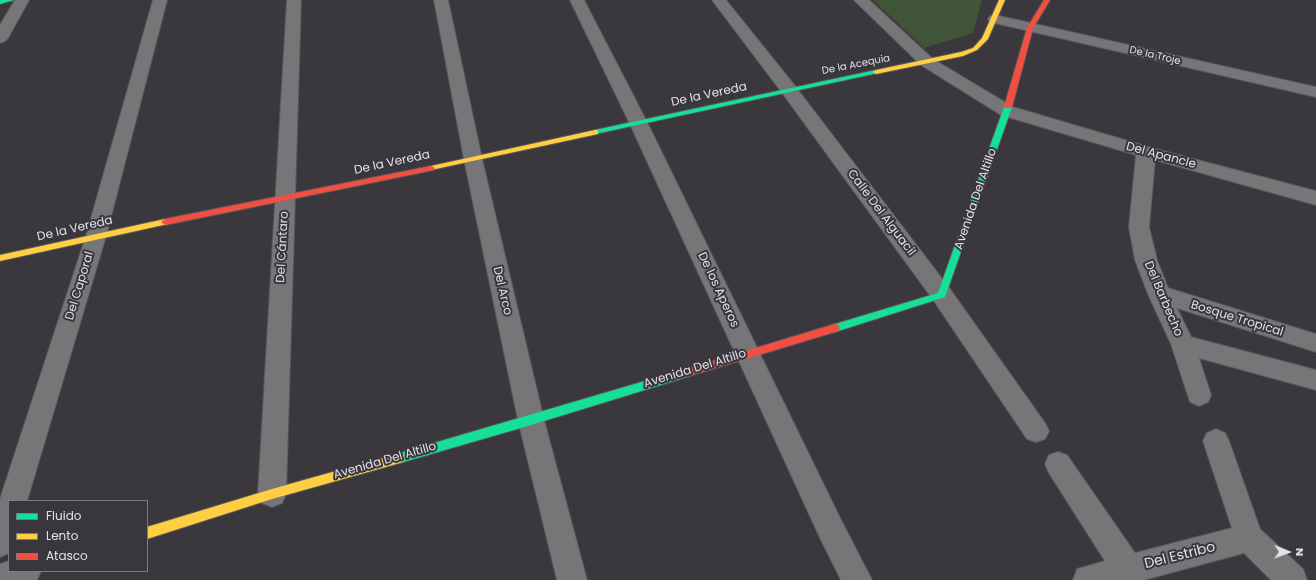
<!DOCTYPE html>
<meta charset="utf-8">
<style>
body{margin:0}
#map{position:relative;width:1316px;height:580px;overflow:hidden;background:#3a383c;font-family:Poppins,sans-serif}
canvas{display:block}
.legend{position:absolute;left:8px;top:500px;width:140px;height:72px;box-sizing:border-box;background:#39363e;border:1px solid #7d7a81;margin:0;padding:5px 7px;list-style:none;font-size:12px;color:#e3e1e6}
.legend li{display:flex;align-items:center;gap:8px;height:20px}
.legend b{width:20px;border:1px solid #7d7a81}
.north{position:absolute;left:1268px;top:532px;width:40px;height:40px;-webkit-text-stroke:3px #39363e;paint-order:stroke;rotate:91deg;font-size:11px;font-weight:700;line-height:16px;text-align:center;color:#e3e1e6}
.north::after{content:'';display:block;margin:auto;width:14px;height:18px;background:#e3e1e6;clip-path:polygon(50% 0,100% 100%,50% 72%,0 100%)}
</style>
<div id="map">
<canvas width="1316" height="580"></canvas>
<ul class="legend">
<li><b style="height:5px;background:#16e098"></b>Fluido</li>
<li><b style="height:5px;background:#ffcf43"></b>Lento</li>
<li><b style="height:5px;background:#f24e42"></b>Atasco</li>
</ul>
<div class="north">N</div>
</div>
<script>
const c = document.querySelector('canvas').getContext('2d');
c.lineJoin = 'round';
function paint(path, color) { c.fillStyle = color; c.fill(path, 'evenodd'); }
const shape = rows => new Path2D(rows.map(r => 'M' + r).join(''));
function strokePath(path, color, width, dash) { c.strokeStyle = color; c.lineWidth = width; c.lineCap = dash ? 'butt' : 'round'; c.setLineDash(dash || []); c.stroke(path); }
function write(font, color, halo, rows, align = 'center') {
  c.font = font + ' Poppins,sans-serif'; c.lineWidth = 4; c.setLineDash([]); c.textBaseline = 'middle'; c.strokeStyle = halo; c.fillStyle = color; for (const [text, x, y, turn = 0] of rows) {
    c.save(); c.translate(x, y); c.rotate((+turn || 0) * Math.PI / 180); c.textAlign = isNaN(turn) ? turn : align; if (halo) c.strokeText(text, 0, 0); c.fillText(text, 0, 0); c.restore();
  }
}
paint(shape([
 [873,0,982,0,973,33,924,48]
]), '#405538');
const street = shape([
 [15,0,29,0,8,38,5,41,0,43,0,25,15,0],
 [153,0,167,0,106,236,27,501,9,501,9,553,0,557,0,499,86,236,153,0],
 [287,0,301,0,286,494,282,503,272,507,262,503,258,494,287,0],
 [434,0,448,0,482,159,544,420,587,580,557,580,518,420,464,159,434,0],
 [570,0,584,0,647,122,841,520,872,580,841,580,821,540,629,122,570,0],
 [712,0,726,0,795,86,950,289,1045,423,1049,431,1045,439,1036,442,1027,439,934,301,783,94,712,0],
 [854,0,869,0,933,59,1013,107,1152,148,1316,191,1316,205,1155,160,1149,227,1157,260,1168,288,1316,334,1316,352,1177,308,1191,337,1316,370,1316,390,1199,358,1211,395,1208,402,1199,406,1190,402,1171,344,1148,294,1135,260,1129,227,1136,155,1001,115,921,65,854,0],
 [995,15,1316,87,1316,97,990,22,988,19,990,16,995,15],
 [1216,429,1225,433,1229,441,1260,529,1303,569,1307,580,1271,580,1244,553,1144,580,1073,580,1077,569,1105,561,1049,473,1045,464,1049,455,1058,452,1067,455,1135,553,1232,528,1203,441,1207,433,1216,429],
 [9,561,9,571,41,571,37,580,0,580,0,564,9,561]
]);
const fast = shape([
 [0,0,14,0,0,4,0,0],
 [876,70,878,71,878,73,595,134,591,132,595,130,876,70],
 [1008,105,1012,107,945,297,835,332,832,331,830,328,832,325,938,293,1004,107,1008,105],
 [686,369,690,370,691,373,690,376,531,425,400,463,396,461,395,458,396,455,400,453,686,369]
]);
const slow = shape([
 [999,0,1005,0,988,39,977,50,963,56,876,74,873,72,876,70,961,52,973,48,982,38,999,0],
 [595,130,598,130,598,134,431,170,427,168,431,166,595,130],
 [165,219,168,220,169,222,168,224,0,261,0,255,165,219],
 [400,453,404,455,405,458,404,461,400,463,272,499,147,539,147,527,272,489,400,453]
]);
const jam = shape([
 [1044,0,1050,0,1033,28,1012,107,1010,108,1006,108,1004,107,1027,28,1044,0],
 [431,166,435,168,434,170,165,225,161,222,165,219,431,166],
 [835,324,838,325,840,328,838,331,686,377,682,376,681,373,682,370,686,369,835,324]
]);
strokePath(street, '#58575a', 2);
strokePath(fast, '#58575a', 2);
strokePath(slow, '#58575a', 2);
strokePath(jam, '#58575a', 2);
paint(street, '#767578');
paint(fast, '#16e098');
paint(slow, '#ffcf43');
paint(jam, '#f24e42');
write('10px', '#e3e1e6', '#39363e', [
 ["De la Troje",1155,56,13],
 ["De la Acequia",856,65,-11]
]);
write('12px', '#e3e1e6', '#39363e', [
 ["De la Vereda",709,95,-12],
 ["Del Apancle",1161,156,15],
 ["De la Vereda",392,163,-12],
 ["Avenida Del Altillo",976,199,-71],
 ["Calle Del Alguacil",881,213,53],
 ["De la Vereda",75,229,-13],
 ["Del Cántaro",283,247,-87],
 ["Del Caporal",80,286,-73],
 ["De los Aperos",718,290,65],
 ["Del Arco",502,291,77],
 ["Del Barbecho",1163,299,67],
 ["Bosque Tropical",1237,319,17],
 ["Avenida Del Altillo",695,369,-17],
 ["Avenida Del Altillo",385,461,-16]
]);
write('14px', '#e3e1e6', '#39363e', [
 ["Del Estribo",1180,556,-14]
]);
</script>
